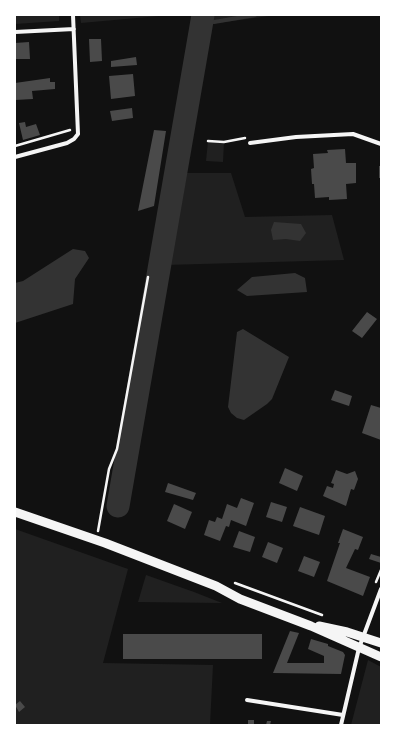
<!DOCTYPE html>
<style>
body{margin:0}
#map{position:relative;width:396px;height:740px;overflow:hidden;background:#111;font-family:Lora,serif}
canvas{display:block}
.frame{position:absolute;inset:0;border:16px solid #fff;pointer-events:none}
</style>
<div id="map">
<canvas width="396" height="740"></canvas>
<div class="frame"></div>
</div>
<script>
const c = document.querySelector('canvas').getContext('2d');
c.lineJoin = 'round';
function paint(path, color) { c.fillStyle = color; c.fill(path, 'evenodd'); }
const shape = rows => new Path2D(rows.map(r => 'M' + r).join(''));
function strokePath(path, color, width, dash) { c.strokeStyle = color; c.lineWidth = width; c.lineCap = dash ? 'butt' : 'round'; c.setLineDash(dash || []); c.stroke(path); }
paint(shape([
 [15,15,59,15,59,21,15,24],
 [80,15,170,15,81,23],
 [192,15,276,15,196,26],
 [208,141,224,142,223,162,206,161],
 [183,173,231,173,245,217,332,215,344,260,165,265],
 [15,529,128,569,103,663,213,665,210,725,15,725],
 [146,575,194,592,222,603,138,602],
 [368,660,381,667,381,724,351,725]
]), '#202020');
paint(shape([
 [274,222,301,224,306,233,300,241,286,239,273,240,271,230],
 [73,249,85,251,89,258,75,279,73,304,15,323,15,283,23,281],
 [295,273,305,278,307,292,247,296,237,290,252,277],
 [243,329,289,357,272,399,267,404,244,420,237,418,231,413,228,407,237,332],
 [124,467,130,474,125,508,112,506,115,473]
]), '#333');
strokePath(shape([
 [202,20,214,22,255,15]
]), '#333', 4);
strokePath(shape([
 [118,506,203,15]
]), '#333', 23);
paint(shape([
 [89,39,101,39,102,61,90,62],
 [29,42,30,59,15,59,15,43],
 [136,57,137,65,111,67,111,61],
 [133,74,135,96,111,99,109,76],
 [50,78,50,82,55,82,55,89,32,91,33,99,15,100,15,83],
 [132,108,133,118,112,121,110,111],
 [25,122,26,127,36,124,40,135,23,140,19,123],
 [154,130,166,131,154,206,138,211],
 [345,149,346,163,356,163,356,183,346,184,347,199,329,200,329,197,315,198,314,184,312,184,311,169,314,168,313,154,328,153,327,150],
 [379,166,381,166,381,178,379,178],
 [367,312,377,319,362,338,352,331],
 [335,390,352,396,349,406,331,400],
 [371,405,381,408,381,440,362,433],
 [285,468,303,476,297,491,279,483],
 [336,470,347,474,355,471,358,479,354,490,351,489,346,506,323,496,327,486,333,488,334,484,331,483],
 [168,483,196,493,193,500,165,492],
 [241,498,254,503,246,526,231,520,229,527,226,526,220,541,204,535,209,520,215,522,217,517,222,519,227,504,237,508],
 [271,502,287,507,282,522,266,517],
 [174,504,192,512,185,529,167,521],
 [300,507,325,516,319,535,293,526],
 [343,529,363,537,358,550,355,549,346,568,370,577,363,596,327,581,340,543,338,543],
 [239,531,255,537,250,552,233,547],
 [268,542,283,548,277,563,262,557],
 [371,554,381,557,381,563,369,559],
 [304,556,320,562,314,577,298,571],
 [290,631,299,633,287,663,324,663,324,656,308,649,311,639,328,644,328,646,343,652,345,655,341,674,273,673],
 [123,634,262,634,262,659,123,659],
 [20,701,25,707,19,712,15,705],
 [248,720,254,720,254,725,248,725],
 [267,721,271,721,270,725,266,725]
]), '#4a4a4a');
strokePath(shape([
 [208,141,224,142,245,138],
 [15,146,70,130],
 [98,531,109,469,117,449,148,277],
 [376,582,381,570],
 [235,583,322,615]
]), '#f5f5f5', 2.5);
strokePath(shape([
 [15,32,74,29],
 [250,143,296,137,353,134,381,144],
 [15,157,67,143,74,139,78,134,73,15],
 [247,700,343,715],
 [341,725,359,648,381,589]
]), '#f5f5f5', 4);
strokePath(shape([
 [15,512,105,543,216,586,240,599,311,626,381,657],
 [319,626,347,632,381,643]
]), '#f5f5f5', 9);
</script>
